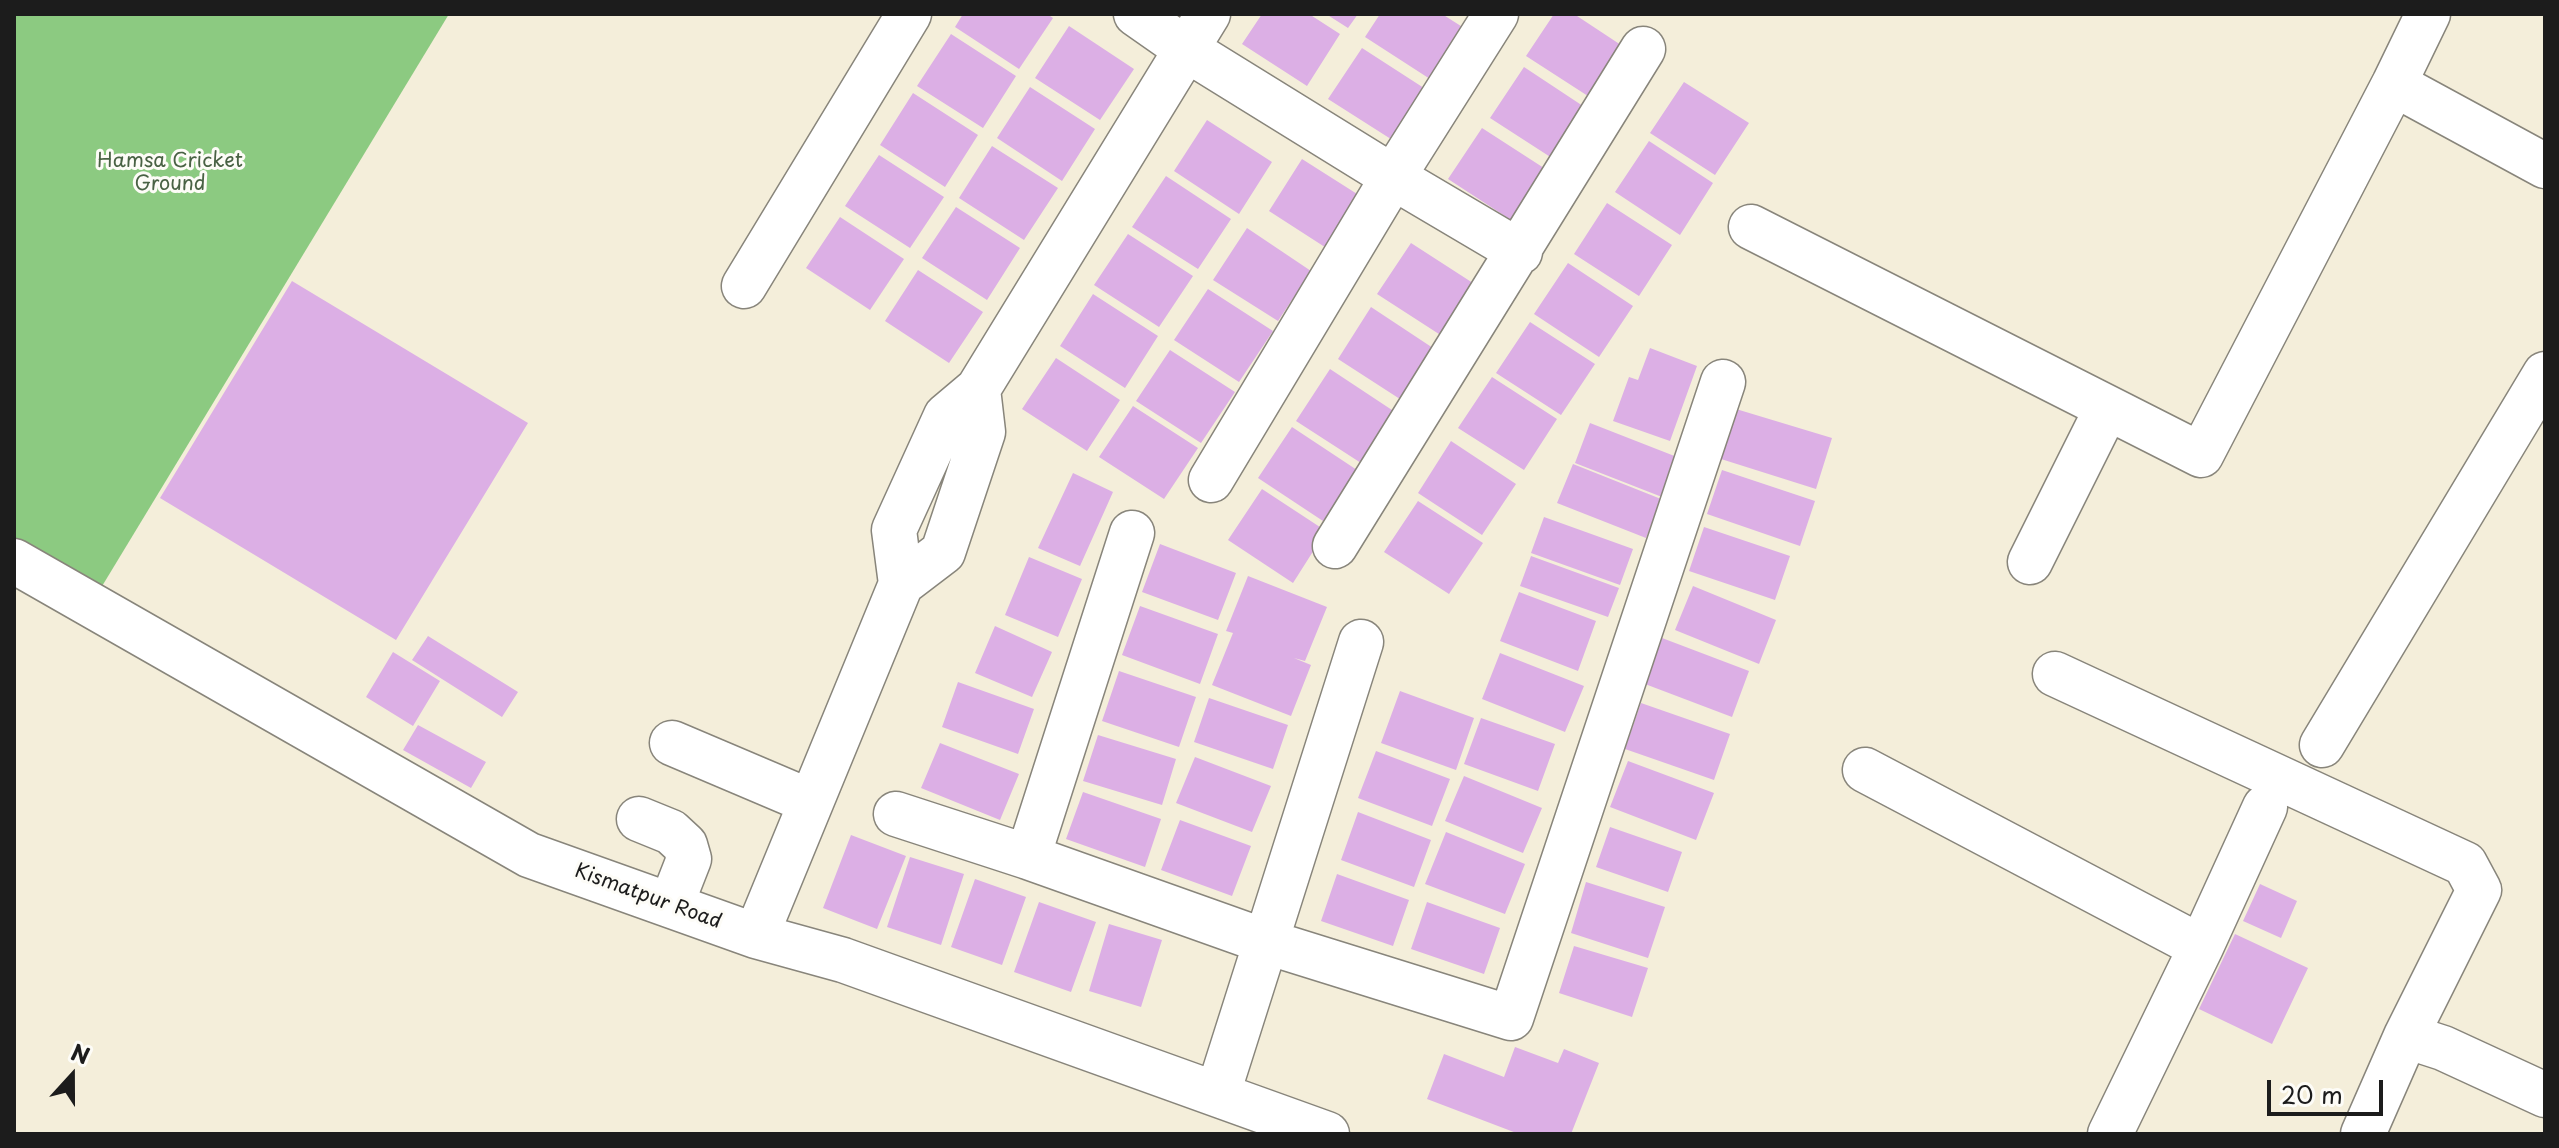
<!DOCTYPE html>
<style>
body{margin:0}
#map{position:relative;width:2559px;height:1148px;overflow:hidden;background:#f4eeda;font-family:"Playpen Sans",sans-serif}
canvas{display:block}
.frame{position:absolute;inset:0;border:16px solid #1c1c1c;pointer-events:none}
.north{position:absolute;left:32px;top:1036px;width:80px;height:80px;-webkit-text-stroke:6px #fdfcf7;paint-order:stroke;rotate:21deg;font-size:22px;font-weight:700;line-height:32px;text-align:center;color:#1c1c1c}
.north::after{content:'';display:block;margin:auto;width:28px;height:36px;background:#1c1c1c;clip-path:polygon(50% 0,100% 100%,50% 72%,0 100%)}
.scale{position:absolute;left:2267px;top:1080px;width:116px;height:36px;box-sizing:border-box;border:4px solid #1c1c1c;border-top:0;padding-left:10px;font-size:24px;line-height:28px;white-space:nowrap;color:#1c1c1c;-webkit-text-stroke:6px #fdfcf7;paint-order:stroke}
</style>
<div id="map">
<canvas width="2559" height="1148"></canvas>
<div class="frame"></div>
<div class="north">N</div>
<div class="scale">20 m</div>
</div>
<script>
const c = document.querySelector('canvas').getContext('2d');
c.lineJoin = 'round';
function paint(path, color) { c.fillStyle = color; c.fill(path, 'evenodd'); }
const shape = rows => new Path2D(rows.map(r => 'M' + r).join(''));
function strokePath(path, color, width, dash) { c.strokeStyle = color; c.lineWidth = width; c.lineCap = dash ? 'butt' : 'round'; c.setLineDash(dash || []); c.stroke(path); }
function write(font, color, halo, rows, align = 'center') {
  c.font = font + ' "Playpen Sans",sans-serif'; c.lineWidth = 6; c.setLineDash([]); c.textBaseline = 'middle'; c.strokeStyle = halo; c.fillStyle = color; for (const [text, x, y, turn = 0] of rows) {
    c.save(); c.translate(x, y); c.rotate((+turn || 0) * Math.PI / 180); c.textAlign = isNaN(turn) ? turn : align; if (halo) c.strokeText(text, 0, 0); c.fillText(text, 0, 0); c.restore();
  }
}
paint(shape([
 [14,14,449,14,90,606,14,561]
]), '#8cca81');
paint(shape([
 [963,14,1047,14,1053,18,1019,69,955,27],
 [1262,14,1309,14,1340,34,1307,86,1242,44],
 [1326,14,1358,14,1348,28],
 [1380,14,1442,14,1464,28,1430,79,1365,37],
 [1554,14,1574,14,1624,47,1591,98,1526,56],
 [1069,26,1134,69,1100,120,1035,78],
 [951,34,1016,76,983,128,917,86],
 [1362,48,1427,90,1394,141,1328,99],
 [1524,67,1589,110,1555,160,1490,118],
 [1684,82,1749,123,1715,175,1650,133],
 [1030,87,1095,129,1062,181,997,138],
 [913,93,978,135,945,187,880,145],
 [1207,120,1272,162,1239,214,1174,171],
 [1482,128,1547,170,1514,222,1448,179],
 [1649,141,1713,183,1680,235,1615,192],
 [992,146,1058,188,1024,240,959,198],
 [879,155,944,197,910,248,845,206],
 [1302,159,1365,199,1331,251,1269,211],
 [1166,176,1231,219,1198,269,1132,227],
 [1607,203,1672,245,1639,296,1574,254],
 [956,207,1020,248,987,300,922,258],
 [840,217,904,259,870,310,806,268],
 [1247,228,1311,271,1278,321,1213,280],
 [1128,234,1193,276,1159,327,1094,285],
 [1411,243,1476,285,1442,336,1377,294],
 [1568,263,1633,306,1599,357,1534,314],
 [918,270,983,312,949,363,885,321],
 [292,281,528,423,396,640,160,498],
 [1208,289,1273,331,1239,382,1174,340],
 [1093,294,1158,336,1125,388,1060,346],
 [1371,307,1436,350,1403,401,1338,359],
 [1530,322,1595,364,1561,415,1496,373],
 [1650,348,1697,366,1670,441,1613,421,1629,377,1638,380],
 [1170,350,1235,392,1201,443,1136,401],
 [1056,358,1120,400,1087,451,1022,409],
 [1330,369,1395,412,1361,463,1296,421],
 [1492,377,1557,419,1524,470,1458,428],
 [1133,406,1198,448,1164,499,1099,457],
 [1736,409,1832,438,1816,489,1721,459],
 [1590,423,1677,457,1662,497,1575,463],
 [1292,427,1357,470,1323,521,1258,478],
 [1451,441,1516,484,1482,535,1418,493],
 [1573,464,1661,499,1646,538,1557,503],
 [1722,470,1815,501,1800,546,1707,514],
 [1073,473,1113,492,1080,566,1038,548],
 [1262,489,1326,531,1293,583,1228,540],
 [1418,501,1483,543,1449,594,1384,552],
 [1544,517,1633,549,1620,585,1531,553],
 [1704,527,1790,556,1775,600,1689,571],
 [1160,544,1236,573,1218,620,1142,592],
 [1531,556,1619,588,1608,617,1520,586],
 [1029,557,1082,579,1058,637,1005,615],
 [1248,576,1327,607,1305,661,1294,658,1311,665,1291,716,1212,685,1233,633,1226,631],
 [1693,586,1776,620,1759,664,1675,630],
 [1519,592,1596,621,1578,671,1500,641],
 [1140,606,1218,634,1200,684,1122,655],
 [995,626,1052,652,1032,697,975,673],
 [428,636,518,692,502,717,412,660],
 [1662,638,1749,671,1732,717,1645,684],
 [393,652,440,681,413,726,366,697],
 [1500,653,1584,686,1565,732,1482,699],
 [1119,671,1196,697,1179,747,1102,721],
 [958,682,1034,709,1018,754,942,727],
 [1400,691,1474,718,1456,770,1381,743],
 [1209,698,1288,725,1273,769,1194,742],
 [1641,703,1730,734,1714,780,1625,749],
 [1481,718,1555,744,1538,791,1464,764],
 [418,725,486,762,471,788,403,750],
 [1098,735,1176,759,1162,805,1083,781],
 [940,743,1019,774,1000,820,921,788],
 [1376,751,1450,779,1432,826,1358,798],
 [1195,757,1271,786,1252,832,1176,803],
 [1628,761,1714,793,1696,840,1610,807],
 [1464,776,1542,808,1523,853,1445,821],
 [1083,792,1161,819,1145,867,1066,839],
 [1358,812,1431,840,1414,887,1341,860],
 [1180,820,1251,846,1232,896,1161,870],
 [1610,827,1682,852,1668,892,1596,867],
 [1446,832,1525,864,1505,914,1425,884],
 [851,835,906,856,877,929,823,908],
 [910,857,964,874,941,945,887,927],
 [1337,874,1409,900,1393,946,1321,921],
 [975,879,1026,897,1002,965,951,947],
 [1586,882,1665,907,1648,958,1571,933],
 [2260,884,2297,901,2281,938,2243,921],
 [1039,902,1096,922,1071,992,1014,972],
 [1427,902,1500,928,1484,974,1411,949],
 [1109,924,1162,940,1141,1007,1089,991],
 [2235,934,2308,968,2272,1044,2199,1009],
 [1574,946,1648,968,1632,1017,1559,993],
 [1515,1047,1558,1063,1564,1049,1599,1063,1571,1134,1519,1134,1427,1099,1444,1054,1504,1077]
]), '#dcafe5');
const minor = shape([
 [1136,14,1186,49,1393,177,1520,252],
 [2394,84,2545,166],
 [1751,227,2201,455,2394,84,2428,14],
 [744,286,909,14],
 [978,389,1208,14],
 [1211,480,1393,177,1496,14],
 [1335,546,1643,49],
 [14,561,529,855,756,936,843,960,1327,1134],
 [2030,562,2107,408],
 [2055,674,2465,864,2479,890,2406,1036,2363,1134],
 [672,743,811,802],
 [2322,745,2545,374],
 [1865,770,2201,947],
 [896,814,1028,857,1267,942,1511,1018,1723,382],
 [639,819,671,832,685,845,689,859,671,905],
 [1028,857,1132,533],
 [756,936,901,584,894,530,946,416,978,389,983,432,943,552,901,584],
 [2406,1036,2443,1048,2545,1095],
 [1218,1093,1361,642],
 [2110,1134,2201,947,2265,807]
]);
strokePath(minor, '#88857b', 47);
strokePath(minor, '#fff', 44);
write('20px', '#496244', '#fdfcf7', [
 ["Hamsa Cricket",170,161],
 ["Ground",170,184]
]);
write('20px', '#1c1c1c', '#fdfcf7', [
 ["Kismatpur Road",648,897,20]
]);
</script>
